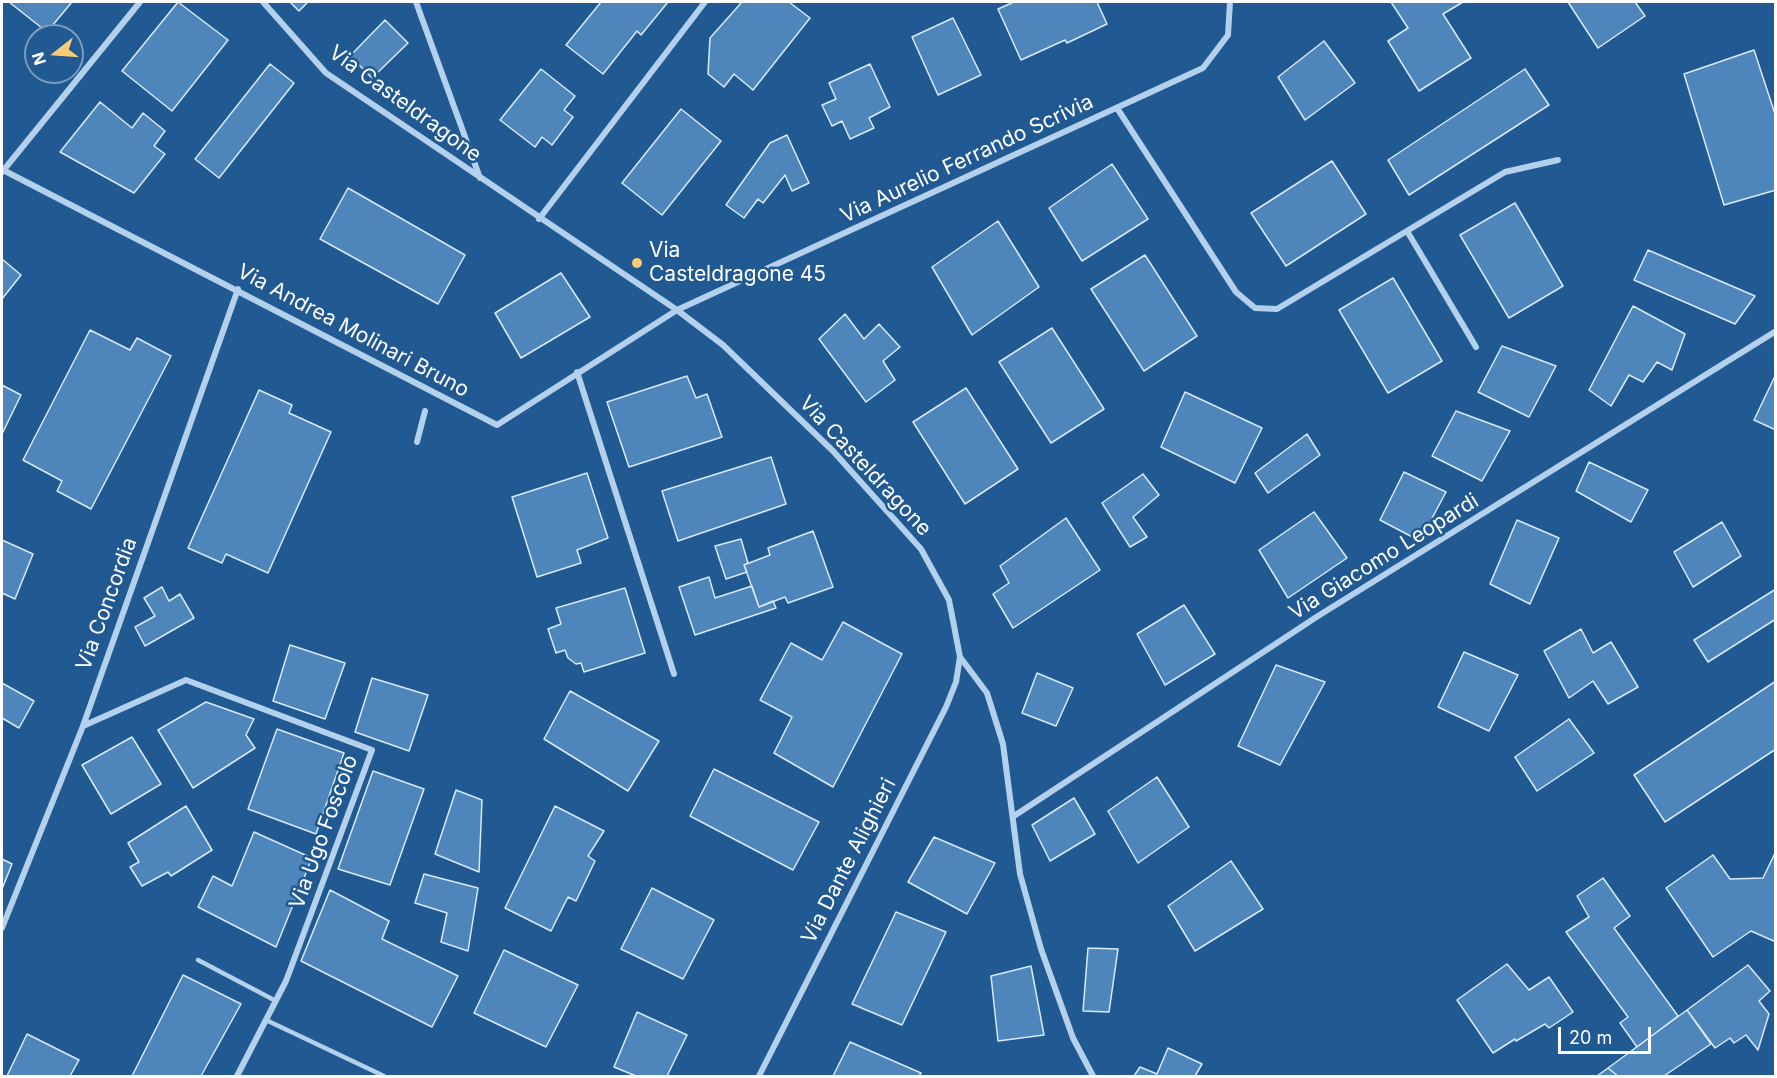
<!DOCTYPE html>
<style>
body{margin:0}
#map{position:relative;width:1777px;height:1078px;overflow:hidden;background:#215992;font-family:Inter,sans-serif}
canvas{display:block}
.frame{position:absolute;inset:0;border:3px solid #fff;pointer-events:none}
.north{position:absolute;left:24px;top:24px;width:60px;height:60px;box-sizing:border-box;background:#215992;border:2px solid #7a9bbe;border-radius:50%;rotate:253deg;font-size:16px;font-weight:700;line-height:24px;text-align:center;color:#fff}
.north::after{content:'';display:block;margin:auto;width:21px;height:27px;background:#facc75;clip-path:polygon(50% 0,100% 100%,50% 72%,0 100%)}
.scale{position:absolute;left:1558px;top:1027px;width:93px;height:27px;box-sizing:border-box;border:3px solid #fff;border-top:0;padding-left:8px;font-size:18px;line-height:21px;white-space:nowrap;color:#fff;-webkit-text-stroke:4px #215992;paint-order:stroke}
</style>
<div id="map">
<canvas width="1777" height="1078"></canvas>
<div class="frame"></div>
<div class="north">N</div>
<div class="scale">20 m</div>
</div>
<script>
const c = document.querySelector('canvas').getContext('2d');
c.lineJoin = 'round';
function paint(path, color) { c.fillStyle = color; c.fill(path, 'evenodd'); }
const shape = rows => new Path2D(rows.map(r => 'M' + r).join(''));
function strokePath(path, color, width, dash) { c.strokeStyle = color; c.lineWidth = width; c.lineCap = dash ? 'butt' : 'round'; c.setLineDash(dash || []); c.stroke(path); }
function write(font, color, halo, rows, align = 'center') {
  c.font = font + ' Inter,sans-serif'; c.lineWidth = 5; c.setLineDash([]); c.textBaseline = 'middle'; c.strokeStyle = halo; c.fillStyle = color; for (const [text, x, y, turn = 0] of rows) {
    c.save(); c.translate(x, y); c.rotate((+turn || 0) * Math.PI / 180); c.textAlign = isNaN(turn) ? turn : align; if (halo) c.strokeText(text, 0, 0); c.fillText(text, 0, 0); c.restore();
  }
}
const building = shape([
 [9,2,72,2,47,32,9,2],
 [178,2,228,40,172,111,122,71,178,2],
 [290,2,308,2,299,11,290,2],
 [601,2,668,2,641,35,637,31,603,74,566,45,601,2],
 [742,2,789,2,810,18,753,90,734,74,724,87,708,74,710,38,742,2],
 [1014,2,1097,2,1107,24,1067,43,1065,40,1021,60,998,9,1014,2],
 [1391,2,1463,2,1443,14,1471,58,1419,91,1388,41,1408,28,1391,2],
 [1568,2,1635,2,1645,16,1598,48,1568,2],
 [953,18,981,75,938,95,912,37,953,18],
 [385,20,408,43,372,78,350,56,385,20],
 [1324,41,1355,83,1305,120,1278,77,1324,41],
 [1754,50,1776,117,1776,190,1724,205,1684,74,1754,50],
 [270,64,294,83,219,178,195,159,270,64],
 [870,64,890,107,869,118,874,128,850,139,842,121,832,126,822,105,836,99,829,83,870,64],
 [541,69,575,96,564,110,573,117,552,145,542,137,535,147,500,120,541,69],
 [1525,69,1549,105,1409,195,1388,160,1525,69],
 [100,102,132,128,143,113,165,131,154,146,165,154,134,193,60,152,100,102],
 [681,109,721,141,662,215,622,183,681,109],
 [787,135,809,183,792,191,785,175,763,203,758,199,744,218,726,205,770,143,787,135],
 [1332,161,1366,214,1286,266,1251,213,1332,161],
 [1112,164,1148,219,1082,261,1049,208,1112,164],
 [348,188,465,255,438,304,320,239,348,188],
 [1515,203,1563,286,1509,318,1460,235,1515,203],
 [998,221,1039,287,972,335,932,267,998,221],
 [1648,250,1755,296,1735,324,1634,280,1648,250],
 [1145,255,1197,336,1144,371,1091,289,1145,255],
 [2,259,21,275,2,299,2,259],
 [561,273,590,317,521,358,495,313,561,273],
 [1393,278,1442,361,1388,393,1339,310,1393,278],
 [1633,306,1685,334,1672,370,1657,362,1643,382,1629,375,1611,406,1589,390,1633,306],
 [845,314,864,339,879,324,900,347,883,361,895,380,866,402,819,339,845,314],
 [1052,328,1104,409,1051,443,999,362,1052,328],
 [90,330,130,350,137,338,171,356,91,509,57,491,62,481,23,460,90,330],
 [1502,346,1556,366,1529,417,1478,392,1502,346],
 [687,376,696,398,707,394,722,437,629,467,607,402,687,376],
 [1775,376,1776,376,1776,430,1754,420,1775,376],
 [2,385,21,395,2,434,2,385],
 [966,388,1018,469,965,504,913,422,966,388],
 [259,390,292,405,289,413,331,432,268,573,226,554,222,563,188,548,259,390],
 [1185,392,1262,428,1235,483,1161,447,1185,392],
 [1456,411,1510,431,1482,481,1432,456,1456,411],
 [1307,434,1320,455,1268,493,1255,473,1307,434],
 [771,457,786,504,678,541,662,491,771,457],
 [1589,462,1648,490,1631,522,1576,491,1589,462],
 [1404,472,1446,492,1420,541,1380,520,1404,472],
 [587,473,608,538,577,550,581,563,537,577,512,497,587,473],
 [1143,474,1159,495,1133,517,1147,537,1130,547,1102,503,1143,474],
 [1314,512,1347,558,1288,598,1259,550,1314,512],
 [1066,518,1100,570,1013,628,993,594,1009,583,1000,566,1066,518],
 [1517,520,1559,538,1530,604,1490,584,1517,520],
 [1722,522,1741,556,1693,587,1674,552,1722,522],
 [813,531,833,587,788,603,785,597,759,607,744,565,770,555,768,548,813,531],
 [741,539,748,563,744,565,747,572,726,579,715,546,741,539],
 [2,540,33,554,15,599,2,593,2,540],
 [709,577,715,598,752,586,759,607,773,601,776,608,695,635,679,587,709,577],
 [162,587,169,601,180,594,194,618,145,646,135,627,155,616,144,598,162,587],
 [625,588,645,653,584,672,581,663,576,664,568,658,565,650,556,653,548,629,561,624,556,608,625,588],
 [1776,589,1776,619,1708,662,1694,640,1776,589],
 [1184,605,1215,654,1165,685,1137,634,1184,605],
 [843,622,902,654,833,787,774,753,792,717,760,700,791,643,822,660,843,622],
 [1581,629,1593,653,1611,642,1638,687,1608,704,1593,681,1569,698,1544,651,1581,629],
 [290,645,345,663,325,719,273,701,290,645],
 [1464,652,1518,675,1489,731,1438,707,1464,652],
 [1276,665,1325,682,1280,765,1238,746,1276,665],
 [1037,673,1073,688,1056,726,1022,713,1037,673],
 [372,678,428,695,409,751,355,732,372,678],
 [1776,681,1776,749,1665,822,1634,775,1776,681],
 [2,683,34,701,19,728,2,718,2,683],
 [570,691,659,741,628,791,544,739,570,691],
 [206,702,254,719,246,735,255,748,193,788,158,730,206,702],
 [1569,719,1594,753,1537,791,1515,757,1569,719],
 [277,729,344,753,316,834,248,809,277,729],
 [132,737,161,784,111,814,82,765,132,737],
 [714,769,819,822,793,870,690,816,714,769],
 [373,771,424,789,390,885,338,869,373,771],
 [1157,777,1189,827,1138,863,1108,811,1157,777],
 [456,790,482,800,479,872,435,854,456,790],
 [1074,798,1095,834,1050,861,1032,825,1074,798],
 [186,806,212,850,171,876,168,872,142,886,130,867,139,862,128,843,186,806],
 [555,806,604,831,588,856,595,861,576,901,568,897,551,931,505,908,555,806],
 [254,832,312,858,276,947,198,907,213,876,232,886,254,832],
 [934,837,995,863,967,914,908,882,934,837],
 [1776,851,1776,942,1751,931,1713,957,1666,888,1713,855,1730,879,1763,878,1776,851],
 [2,859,12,864,2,889,2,859],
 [1231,861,1263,909,1195,951,1168,906,1231,861],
 [424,874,478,888,468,951,441,942,447,913,415,903,424,874],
 [1603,878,1630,916,1614,928,1678,1016,1637,1047,1620,1023,1628,1017,1566,932,1589,917,1577,896,1603,878],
 [652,888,714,920,683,979,621,949,652,888],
 [330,890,389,921,382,939,458,976,432,1027,301,961,330,890],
 [896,912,946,932,902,1025,852,1004,896,912],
 [1088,948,1118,949,1109,1012,1083,1011,1088,948],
 [504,950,578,985,546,1047,474,1013,504,950],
 [1507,964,1529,990,1549,977,1573,1012,1549,1028,1545,1024,1516,1041,1515,1039,1493,1053,1457,1000,1507,964],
 [1748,965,1770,991,1759,1001,1769,1014,1758,1050,1746,1035,1734,1043,1730,1038,1715,1048,1687,1010,1748,965],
 [1031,966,1044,1035,998,1041,991,976,1031,966],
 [183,975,241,1004,201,1076,132,1076,183,975],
 [1687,1010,1711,1044,1664,1076,1618,1076,1608,1068,1687,1010],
 [637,1012,687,1035,667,1076,636,1076,614,1067,637,1012],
 [27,1034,79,1060,70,1076,7,1076,27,1034],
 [850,1042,921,1073,919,1076,833,1076,850,1042],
 [1168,1048,1202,1064,1195,1076,1134,1076,1140,1067,1157,1074,1168,1048],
 [1608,1068,1618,1076,1597,1076,1608,1068]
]);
paint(building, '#4e85ba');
strokePath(building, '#d9eafa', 1.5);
strokePath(shape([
 [198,960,276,1001],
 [266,1020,384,1076]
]), '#b3d1ed', 4.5);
strokePath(shape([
 [263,2,326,73,677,310,723,345,833,451,921,549,949,600,960,657,987,693,1003,744,1020,874,1041,949,1073,1038,1093,1076],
 [416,2,480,178],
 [1117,108,1236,292,1255,308,1277,309,1505,172,1558,160],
 [3,170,497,425,677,310,1203,68,1228,35,1230,2],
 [2,172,140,2],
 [539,219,705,2],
 [1407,231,1476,347],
 [577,372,674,674],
 [417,442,425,411],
 [83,726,186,680,372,750,286,981,237,1076],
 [1014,816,1318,616,1776,331],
 [2,928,83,726,238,289],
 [759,1076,946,707,956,682,960,657]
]), '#b3d1ed', 6);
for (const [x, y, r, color] of [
 [637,263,6,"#facc75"]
]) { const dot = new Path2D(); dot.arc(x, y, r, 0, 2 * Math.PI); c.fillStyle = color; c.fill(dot); strokePath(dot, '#215992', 2); }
write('21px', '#fff', '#215992', [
 ["Via Casteldragone",405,104,36],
 ["Via Aurelio Ferrando Scrivia",967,159,-25],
 ["Via Andrea Molinari Bruno",353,331,28],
 ["Via Casteldragone",865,466,47],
 ["Via Giacomo Leopardi",1384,557,-32],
 ["Via Concordia",107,604,-70],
 ["Via Ugo Foscolo",324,832,-70],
 ["Via Dante Alighieri",849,861,-63]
]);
write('21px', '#fff', '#215992', [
 ["Via",649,251],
 ["Casteldragone 45",649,275]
], 'left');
</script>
